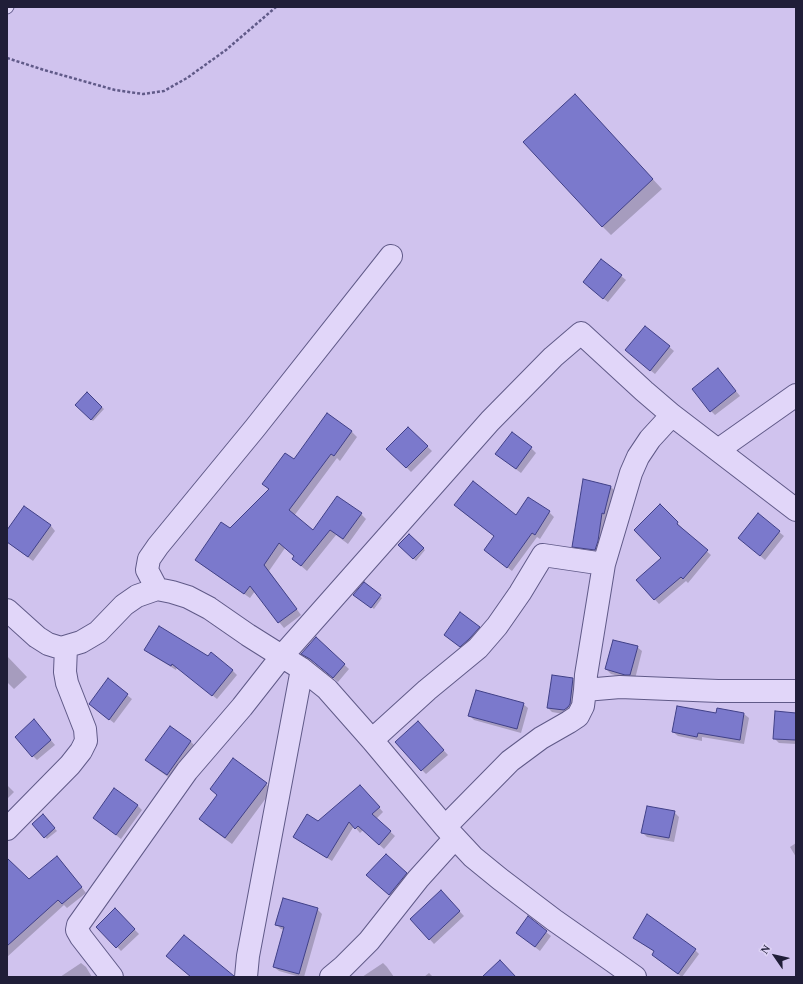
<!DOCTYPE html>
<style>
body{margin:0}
#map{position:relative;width:803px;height:984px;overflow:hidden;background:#d0c3ee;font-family:"Times New Roman",serif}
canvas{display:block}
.frame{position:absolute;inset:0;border:8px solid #201e38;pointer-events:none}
.north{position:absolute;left:755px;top:936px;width:40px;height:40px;-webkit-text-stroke:3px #ded3f5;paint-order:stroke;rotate:304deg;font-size:11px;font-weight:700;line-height:16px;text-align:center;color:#201e38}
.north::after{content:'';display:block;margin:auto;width:14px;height:18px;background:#201e38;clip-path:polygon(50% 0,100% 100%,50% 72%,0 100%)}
</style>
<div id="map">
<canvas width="803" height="984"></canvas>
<div class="frame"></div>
<div class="north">N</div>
</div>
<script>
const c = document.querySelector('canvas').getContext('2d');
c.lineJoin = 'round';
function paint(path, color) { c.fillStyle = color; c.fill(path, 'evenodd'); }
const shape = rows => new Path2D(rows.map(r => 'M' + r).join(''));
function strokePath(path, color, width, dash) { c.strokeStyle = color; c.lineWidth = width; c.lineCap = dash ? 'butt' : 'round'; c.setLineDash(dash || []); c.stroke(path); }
paint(shape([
 [584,105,662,189,611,235,602,226],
 [621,276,626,280,608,302,588,287],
 [646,327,674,351,655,374,631,355],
 [722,374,740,396,715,415,711,411],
 [87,394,104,409,93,421,76,405],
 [328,414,352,432,357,437,340,461,337,458,294,516,313,531,361,514,366,519,348,544,336,535,307,571,293,559,295,556,285,548,269,571,301,615,284,628,279,622,255,591,250,598,202,565,197,560,230,529,269,490,263,484,294,461],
 [408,428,432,451,411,472,388,449],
 [512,434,531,448,536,453,521,473,501,458],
 [610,486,615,491,600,554,577,551,573,546],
 [528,499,549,512,554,517,540,539,537,537,512,571,490,554,485,550,495,537,460,510,456,505,517,516],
 [660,505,682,528,681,529,711,555,688,583,686,581,659,604,637,580,662,558],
 [24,507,51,526,55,531,33,561,7,542,7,532],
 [758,515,784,536,765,560,744,542],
 [409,535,425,550,416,561,400,545],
 [364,584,382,598,374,609,357,596],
 [479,628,484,632,465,650,450,639],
 [316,639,349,669,338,682,316,664,307,658,303,654],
 [637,647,642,651,635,679,630,679,611,674,606,669],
 [146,649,232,670,237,675,217,699,177,667,176,670,150,654],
 [7,656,27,677,14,689,7,682],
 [573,679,577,683,574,709,569,715,552,712,548,708],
 [108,680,132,699,114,723,90,704],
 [523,704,528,708,521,733,474,720,470,716],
 [718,709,744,714,749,718,744,744,702,737,702,741,678,736,673,732,717,714],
 [796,714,796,744,779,743,774,738],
 [38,725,55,745,37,760,33,756],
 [171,727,191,742,195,746,171,779,151,765,147,760],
 [422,727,448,755,426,774,422,770],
 [266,784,272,790,232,844,206,825,200,819,218,796,211,789],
 [7,785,14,792,7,799],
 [364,790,383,812,376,819,395,836,384,849,363,830,360,833,354,826,332,861,299,841,294,837,318,822],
 [137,805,142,810,121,839,99,822,94,818],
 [674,812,679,817,674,842,647,837,642,832],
 [43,815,57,831,47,839,33,824],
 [796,843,796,857,790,847],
 [7,860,29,880,62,862,86,893,67,908,64,905,7,957],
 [406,874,411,878,394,899,372,879],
 [445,896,464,916,434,944,411,919],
 [317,909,322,914,304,977,300,977,279,971,274,967,284,930,281,929,276,924],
 [115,910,139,934,121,951,98,927],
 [528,918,551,936,540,951,517,933],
 [634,938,695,950,699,954,682,977,657,959,653,955,655,952,638,941],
 [81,963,86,967,92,977,60,977],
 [383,963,387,967,394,977,362,977],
 [429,973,433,977,424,977]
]), '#0003');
const building = shape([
 [575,94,653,179,602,227,523,142,575,94],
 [601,259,622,275,603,299,583,282,601,259],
 [645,326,670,346,650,371,625,350,645,326],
 [718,368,736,391,710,412,692,389,718,368],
 [87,392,102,407,91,420,75,405,87,392],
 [327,413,352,431,334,456,331,454,289,510,313,530,337,496,362,513,343,539,330,530,301,566,292,559,294,556,279,543,264,565,297,609,278,623,250,586,244,594,195,560,221,522,230,528,269,489,262,484,285,453,294,459,327,413],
 [408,427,428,446,406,468,386,449,408,427],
 [512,432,532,447,516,469,495,454,512,432],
 [583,479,611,486,604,514,602,513,598,541,595,550,572,547,583,479],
 [473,481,516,515,528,497,550,511,535,535,532,533,507,568,484,550,494,536,454,505,473,481],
 [660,504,678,522,677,524,708,550,683,579,681,577,654,600,636,580,661,558,634,530,660,504],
 [24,506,51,525,28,557,7,542,7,530,24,506],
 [758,513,780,531,760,556,738,538,758,513],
 [409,534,424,548,413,559,398,545,409,534],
 [364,582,381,595,371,608,353,595,364,582],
 [460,612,480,627,469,639,460,647,444,635,460,612],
 [159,626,208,656,211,652,233,670,212,696,172,664,171,666,144,650,159,626],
 [316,637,345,664,333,678,310,659,301,654,316,637],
 [613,640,638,646,630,675,625,675,605,669,613,640],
 [552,675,573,678,570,704,568,707,564,710,547,708,552,675],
 [108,678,128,694,109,720,89,704,108,678],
 [476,690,524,703,517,729,468,716,476,690],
 [677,706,716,713,717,708,744,713,740,740,698,733,697,737,672,732,677,706],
 [775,711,796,713,796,740,773,739,775,711],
 [34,719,51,740,32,757,15,737,34,719],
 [418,721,444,750,421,771,395,742,418,721],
 [170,726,191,741,167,775,145,760,170,726],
 [233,758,267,783,225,838,199,819,217,795,210,789,233,758],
 [360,785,380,807,372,814,391,831,379,845,358,826,355,829,349,822,327,858,293,837,307,814,318,821,360,785],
 [114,788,138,805,116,835,93,818,114,788],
 [647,806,675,811,669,838,641,833,647,806],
 [43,814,55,828,44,838,32,824,43,814],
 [386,854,407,873,389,895,366,875,386,854],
 [57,856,82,887,62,904,58,900,7,946,7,858,29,879,57,856],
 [441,890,460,911,429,940,410,919,441,890],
 [283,898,318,908,299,974,273,967,284,927,275,925,283,898],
 [115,908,135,929,116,948,96,927,115,908],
 [647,914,696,949,678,974,652,955,654,951,633,938,647,914],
 [528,916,547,931,535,947,516,933,528,916],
 [184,935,234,976,234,977,191,977,166,956,184,935],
 [500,960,516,977,482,977,500,960]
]);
paint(building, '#7b79cc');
strokePath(building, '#404087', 1);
const service = shape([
 [7,8,8,7]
]);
const minor = shape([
 [718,450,796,395],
 [157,589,147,570,149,559,158,546,255,428,391,256],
 [7,610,37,637,48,644,61,648,81,642,98,632,124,605,137,596,157,589,172,592,188,597,209,608,248,635,302,669,327,689,372,740,445,827,473,857,500,879,554,920,614,962,635,977],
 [585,690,586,675,604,564,631,473,638,457,650,439,672,415],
 [372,740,427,690,478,648,497,626,520,593,543,555,604,564],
 [445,827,510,761,541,738,569,722,578,716,583,706,585,690,620,687,718,691,796,691],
 [7,829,70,765,81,751,86,741,85,729,67,683,65,672,66,647],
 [112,977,81,937,77,930,78,925,187,771,242,707,282,656,490,421,553,357,581,333,644,391,672,415,796,510],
 [246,977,248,956,302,669],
 [331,977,343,967,369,941,418,879,455,838]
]);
strokePath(service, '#605a88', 13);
strokePath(minor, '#605a88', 24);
strokePath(shape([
 [7,58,44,70,115,90,143,94,164,91,187,78,226,50,276,7]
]), '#605a88', 2.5, [3, 2]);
strokePath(service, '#e1d6f9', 11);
strokePath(minor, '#e1d6f9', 22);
</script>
